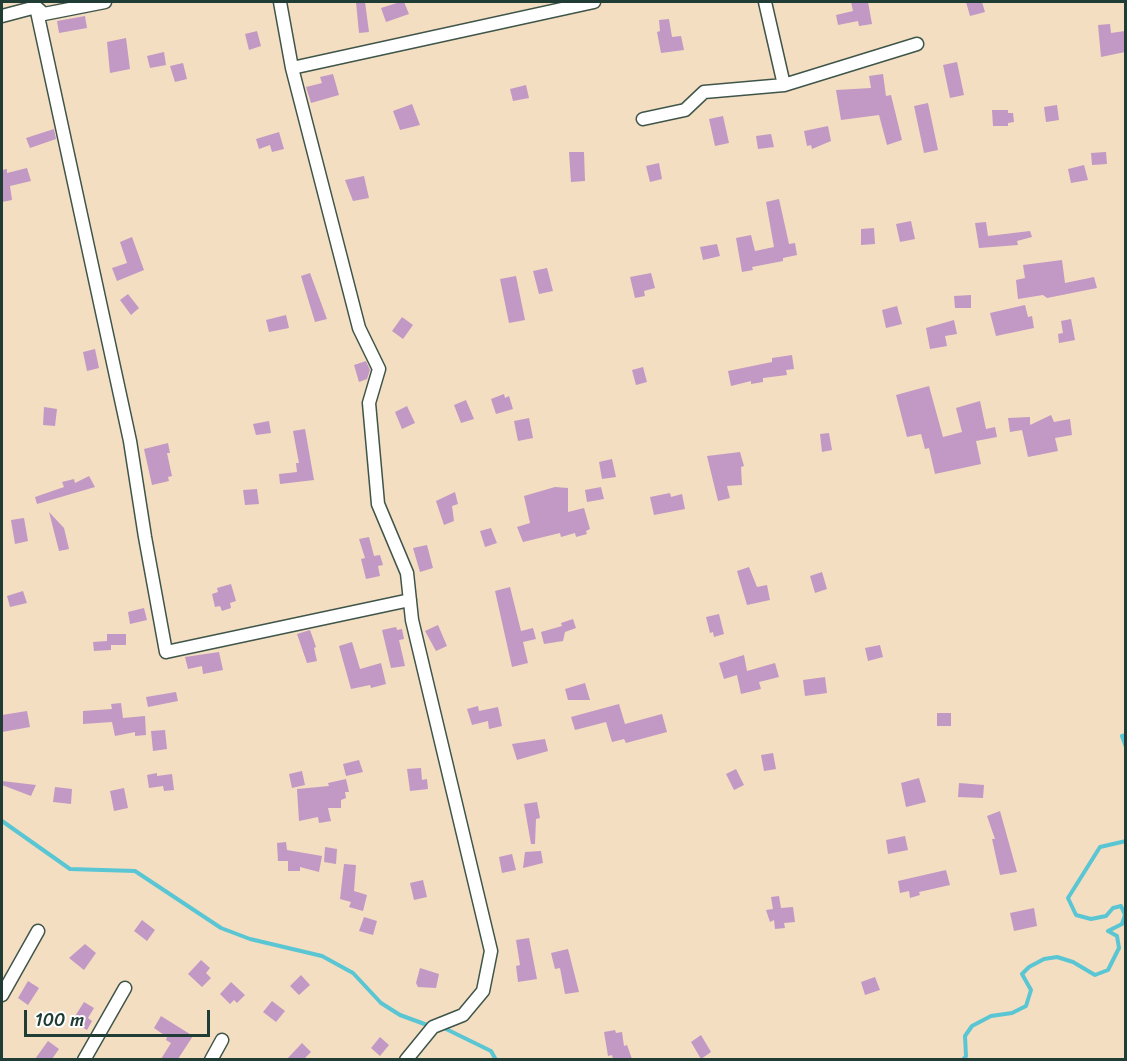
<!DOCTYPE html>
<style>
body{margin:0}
#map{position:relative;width:1127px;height:1061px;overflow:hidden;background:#f3dec2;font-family:Sriracha,sans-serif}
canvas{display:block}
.frame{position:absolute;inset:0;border:3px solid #1f3d34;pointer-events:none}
.scale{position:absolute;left:24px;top:1010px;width:186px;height:27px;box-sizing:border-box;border:3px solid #1f3d34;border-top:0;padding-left:8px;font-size:18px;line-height:21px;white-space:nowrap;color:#1f3d34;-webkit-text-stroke:4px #fff;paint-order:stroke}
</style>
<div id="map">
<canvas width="1127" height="1061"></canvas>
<div class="frame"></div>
<div class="scale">100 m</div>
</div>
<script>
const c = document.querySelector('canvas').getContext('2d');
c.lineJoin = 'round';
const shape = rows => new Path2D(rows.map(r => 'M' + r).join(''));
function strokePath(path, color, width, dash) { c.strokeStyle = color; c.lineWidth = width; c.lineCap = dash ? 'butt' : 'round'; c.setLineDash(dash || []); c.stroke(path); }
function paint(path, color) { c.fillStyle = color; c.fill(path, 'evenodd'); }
strokePath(shape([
 [1126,735,1122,736,1126,747],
 [2,821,70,869,135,871,221,928,250,939,322,956,353,973,381,1003,400,1015,430,1026],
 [444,1028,491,1051,496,1060],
 [963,1060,966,1056,965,1036,972,1026,991,1016,1012,1013,1026,1006,1031,990,1022,974,1029,967,1044,959,1057,957,1073,962,1095,975,1108,970,1119,948,1117,936,1108,931,1122,924,1125,915,1121,906,1113,908,1106,916,1091,919,1076,915,1068,898,1100,847,1126,841]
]), '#5ac6d3', 4);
paint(shape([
 [356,2,365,2,369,32,359,33],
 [400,2,404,2,409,14,386,22,381,8],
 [851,2,868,2,872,24,859,26,858,21,838,25,836,15,853,11],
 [966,2,982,2,985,12,970,16],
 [85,16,87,28,59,33,57,21],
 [669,19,672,37,681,36,684,50,661,53,657,32,660,31,659,20],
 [1110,24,1111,33,1125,31,1125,52,1101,57,1098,25],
 [257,31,261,46,249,50,245,34],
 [126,38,130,69,110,73,107,42],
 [164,52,166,65,150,68,147,56],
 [957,62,964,95,950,98,943,65],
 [183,63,187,79,175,82,170,66],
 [333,74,339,95,311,103,306,87,322,83,320,77],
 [883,74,886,96,891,95,902,140,887,145,879,115,841,120,836,90,871,88,869,76],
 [526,85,529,98,513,101,510,89],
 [928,103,938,150,924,153,914,106],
 [412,104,420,125,400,130,393,111],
 [1057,105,1059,120,1046,122,1044,107],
 [992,110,1008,110,1008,113,1013,113,1014,122,1008,123,1008,126,993,126],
 [723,116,729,143,715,146,709,119],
 [828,126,831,141,812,149,811,145,807,146,804,131],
 [54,129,56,139,30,148,26,138],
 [279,132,284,149,272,152,270,145,259,149,256,139],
 [771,134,774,147,758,149,756,136],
 [569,152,584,152,585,181,571,182],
 [1106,152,1107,164,1092,165,1091,153],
 [659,163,662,179,650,182,646,166],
 [1084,165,1088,180,1071,183,1068,169],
 [27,168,31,181,10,186,12,200,2,202,2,170,7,169,7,173],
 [364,176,369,198,353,201,345,180],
 [779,199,789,244,795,243,797,255,783,258,783,261,752,267,753,270,742,272,736,238,751,235,755,251,774,247,766,202],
 [911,221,915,239,900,242,896,224],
 [986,222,988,236,1030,231,1032,237,1017,241,1018,245,979,248,975,223],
 [874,228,875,244,861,245,861,229],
 [132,237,144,270,117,281,112,268,127,263,120,242],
 [717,244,720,256,703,260,700,247],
 [1062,260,1065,283,1094,277,1097,288,1047,298,1043,295,1018,299,1016,280,1025,278,1023,265],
 [547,268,553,291,539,294,533,271],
 [310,273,327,319,315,322,301,276],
 [651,273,655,288,644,291,645,296,635,298,630,277],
 [516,276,525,320,509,323,500,279],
 [128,294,139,308,131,315,120,300],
 [971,295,971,308,955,308,954,296],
 [1025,305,1028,317,1032,316,1034,328,996,336,990,313],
 [897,306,902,324,886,328,882,310],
 [286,315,289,328,269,332,266,320],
 [402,317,413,325,403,339,392,331],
 [1071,319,1075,340,1059,343,1058,334,1063,333,1061,321],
 [954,320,957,334,945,336,947,346,930,349,926,328],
 [95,349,99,368,87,371,83,352],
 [792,355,794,369,786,370,787,375,763,378,763,382,751,384,751,381,731,386,728,371,772,362,772,358],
 [366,361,370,370,367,379,359,382,354,365],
 [643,367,647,382,636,385,632,370],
 [929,386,943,437,962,432,956,408,980,401,986,429,995,427,997,437,976,441,981,464,935,474,929,448,925,449,921,434,907,437,896,395],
 [504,394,505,398,509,396,513,409,496,414,491,399],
 [466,400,474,419,461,423,454,405],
 [407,406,415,423,402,429,395,412],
 [44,407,57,409,55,426,43,425],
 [1051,415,1054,422,1070,419,1072,435,1055,438,1058,451,1028,457,1022,430,1010,432,1008,418,1030,417,1030,425],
 [529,418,533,438,518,441,514,421],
 [269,421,271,433,256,435,253,424],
 [305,429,314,480,280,484,279,474,297,472,296,463,299,463,293,431],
 [829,433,832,450,822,452,820,434],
 [168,443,170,453,167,453,172,476,168,477,169,481,152,485,144,449],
 [740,452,744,466,741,467,742,485,727,486,730,498,718,501,707,456],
 [612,459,616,477,602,479,599,462],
 [89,476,95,487,37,504,35,497,64,487,62,482,74,479,75,483],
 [555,487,568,488,568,512,584,508,590,529,586,531,587,534,576,537,575,533,561,537,560,533,523,542,517,527,530,523,524,496],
 [601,487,604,499,587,502,585,490],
 [257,489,259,504,245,505,243,490],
 [455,492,458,504,452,506,454,521,444,525,436,501],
 [670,493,671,497,682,494,685,509,654,515,650,497],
 [49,512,64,528,69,549,59,551],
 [24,518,28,541,15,544,11,520],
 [491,528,497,543,485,547,480,531],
 [369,537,374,556,380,555,383,565,378,566,380,576,366,579,361,559,365,558,359,539],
 [427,545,433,568,420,572,413,548],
 [749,567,757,587,767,585,770,600,747,605,737,571],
 [822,572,827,589,815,593,810,576],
 [231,584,236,601,230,603,231,608,222,611,220,606,215,607,212,594,218,592,217,588],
 [510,587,521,631,533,628,536,639,523,642,528,663,512,667,495,591],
 [23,591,27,603,10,607,7,596],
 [144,608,147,620,130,624,128,612],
 [719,614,724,634,714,637,713,632,710,633,706,617],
 [573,619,576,628,565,632,563,641,544,644,541,632,562,626,561,623],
 [438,625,447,646,436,651,425,631],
 [396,627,397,630,402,629,404,639,399,640,405,666,391,668,382,630],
 [310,630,316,647,314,648,317,661,307,663,297,634],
 [107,634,126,634,126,645,111,645,111,650,94,651,93,642,107,641],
 [352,642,360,669,381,663,386,684,371,688,370,685,351,689,339,646],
 [880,645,883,657,868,661,865,648],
 [219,652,223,670,203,674,202,666,188,669,185,657],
 [744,655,747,671,775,663,779,677,759,682,761,689,741,694,737,675,724,679,719,663],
 [825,677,827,693,805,696,803,680],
 [585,683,590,700,568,700,565,689],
 [176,692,178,701,148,707,146,697],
 [121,703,123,718,145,716,146,735,135,736,135,732,115,736,112,722,83,724,83,711,112,709,111,704],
 [619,704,625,724,662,714,667,732,626,743,624,739,612,742,606,722,575,730,571,717],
 [478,706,479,711,498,707,502,726,489,729,488,721,472,725,467,709],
 [27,711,30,727,2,732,2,715],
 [937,713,951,713,951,726,937,726],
 [165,730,167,749,153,751,151,731],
 [545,739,548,751,517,760,512,744],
 [773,753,776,769,764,771,761,755],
 [359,760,363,772,346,776,343,764],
 [421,768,422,780,427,779,428,789,410,791,407,769],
 [736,769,744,785,734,790,726,774],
 [302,771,305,785,292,788,289,774],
 [157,773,157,776,172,774,174,790,164,791,163,786,149,788,147,775],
 [919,778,926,802,906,807,901,783],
 [346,779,349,792,345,792,346,798,341,800,341,808,328,808,331,821,319,823,318,817,299,821,297,789,329,786,328,783],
 [2,781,36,785,31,796,2,785],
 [959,783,984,785,983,798,958,797],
 [55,787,72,789,71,804,53,802],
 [124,788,128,808,114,811,110,791],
 [537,802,540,818,536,819,535,844,531,844,524,804],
 [1000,811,1017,872,1000,875,992,839,995,839,987,816],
 [905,836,908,850,888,854,886,840],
 [286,842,287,850,322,856,319,872,300,867,300,871,288,871,288,861,278,861,277,843],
 [325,847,337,849,336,864,324,862],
 [541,851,543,863,523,868,525,852],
 [512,854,516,870,502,873,499,857],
 [344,864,356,865,354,891,367,895,363,911,349,907,351,902,340,899],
 [946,870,950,885,919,892,920,895,910,898,909,891,900,893,898,881],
 [423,880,427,897,414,900,410,883],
 [779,896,781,908,793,907,795,922,784,923,785,928,775,929,774,920,770,922,766,910,773,909,771,897],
 [1034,908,1037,926,1014,931,1010,913],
 [364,917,377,921,373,935,359,931],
 [142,920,155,930,147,941,134,931],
 [529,938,537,979,518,982,516,966,520,965,516,940],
 [85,944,96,953,84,970,69,958],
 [568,949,579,992,565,994,560,968,555,969,551,953],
 [201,960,210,968,206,973,211,978,202,987,188,974],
 [420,968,439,974,436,988,418,987,416,983],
 [301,975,310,985,299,995,290,986],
 [875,977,880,990,865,995,861,982],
 [28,981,39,988,28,1005,18,998],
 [231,982,245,995,237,1003,234,1000,230,1004,220,994],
 [272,1001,285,1011,276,1022,263,1012],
 [84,1002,94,1008,88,1018,92,1021,87,1030,72,1021],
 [161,1016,193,1036,178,1059,161,1059,171,1043,166,1040,167,1037,154,1028],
 [615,1030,616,1033,622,1032,624,1046,627,1045,632,1059,613,1059,612,1055,608,1056,604,1032],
 [701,1035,711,1052,701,1059,691,1042],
 [380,1037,389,1045,380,1056,371,1048],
 [48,1041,59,1049,52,1059,35,1059],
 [302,1043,311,1052,304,1059,287,1059]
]), '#c298c4');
const minor = shape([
 [280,2,292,68,359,328,379,369,369,403,378,504,407,573,412,620,491,951,483,991,463,1015,433,1027,406,1060],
 [765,2,784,85],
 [36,7,130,441,145,537,166,652,410,600],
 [2,16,36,7,44,14,105,2],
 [292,68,594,2],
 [643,119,685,110,704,92,784,85,917,44],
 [2,995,38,931],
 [84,1060,125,988],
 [211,1060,222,1040]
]);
strokePath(minor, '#3f5549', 15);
strokePath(minor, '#fff', 12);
</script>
